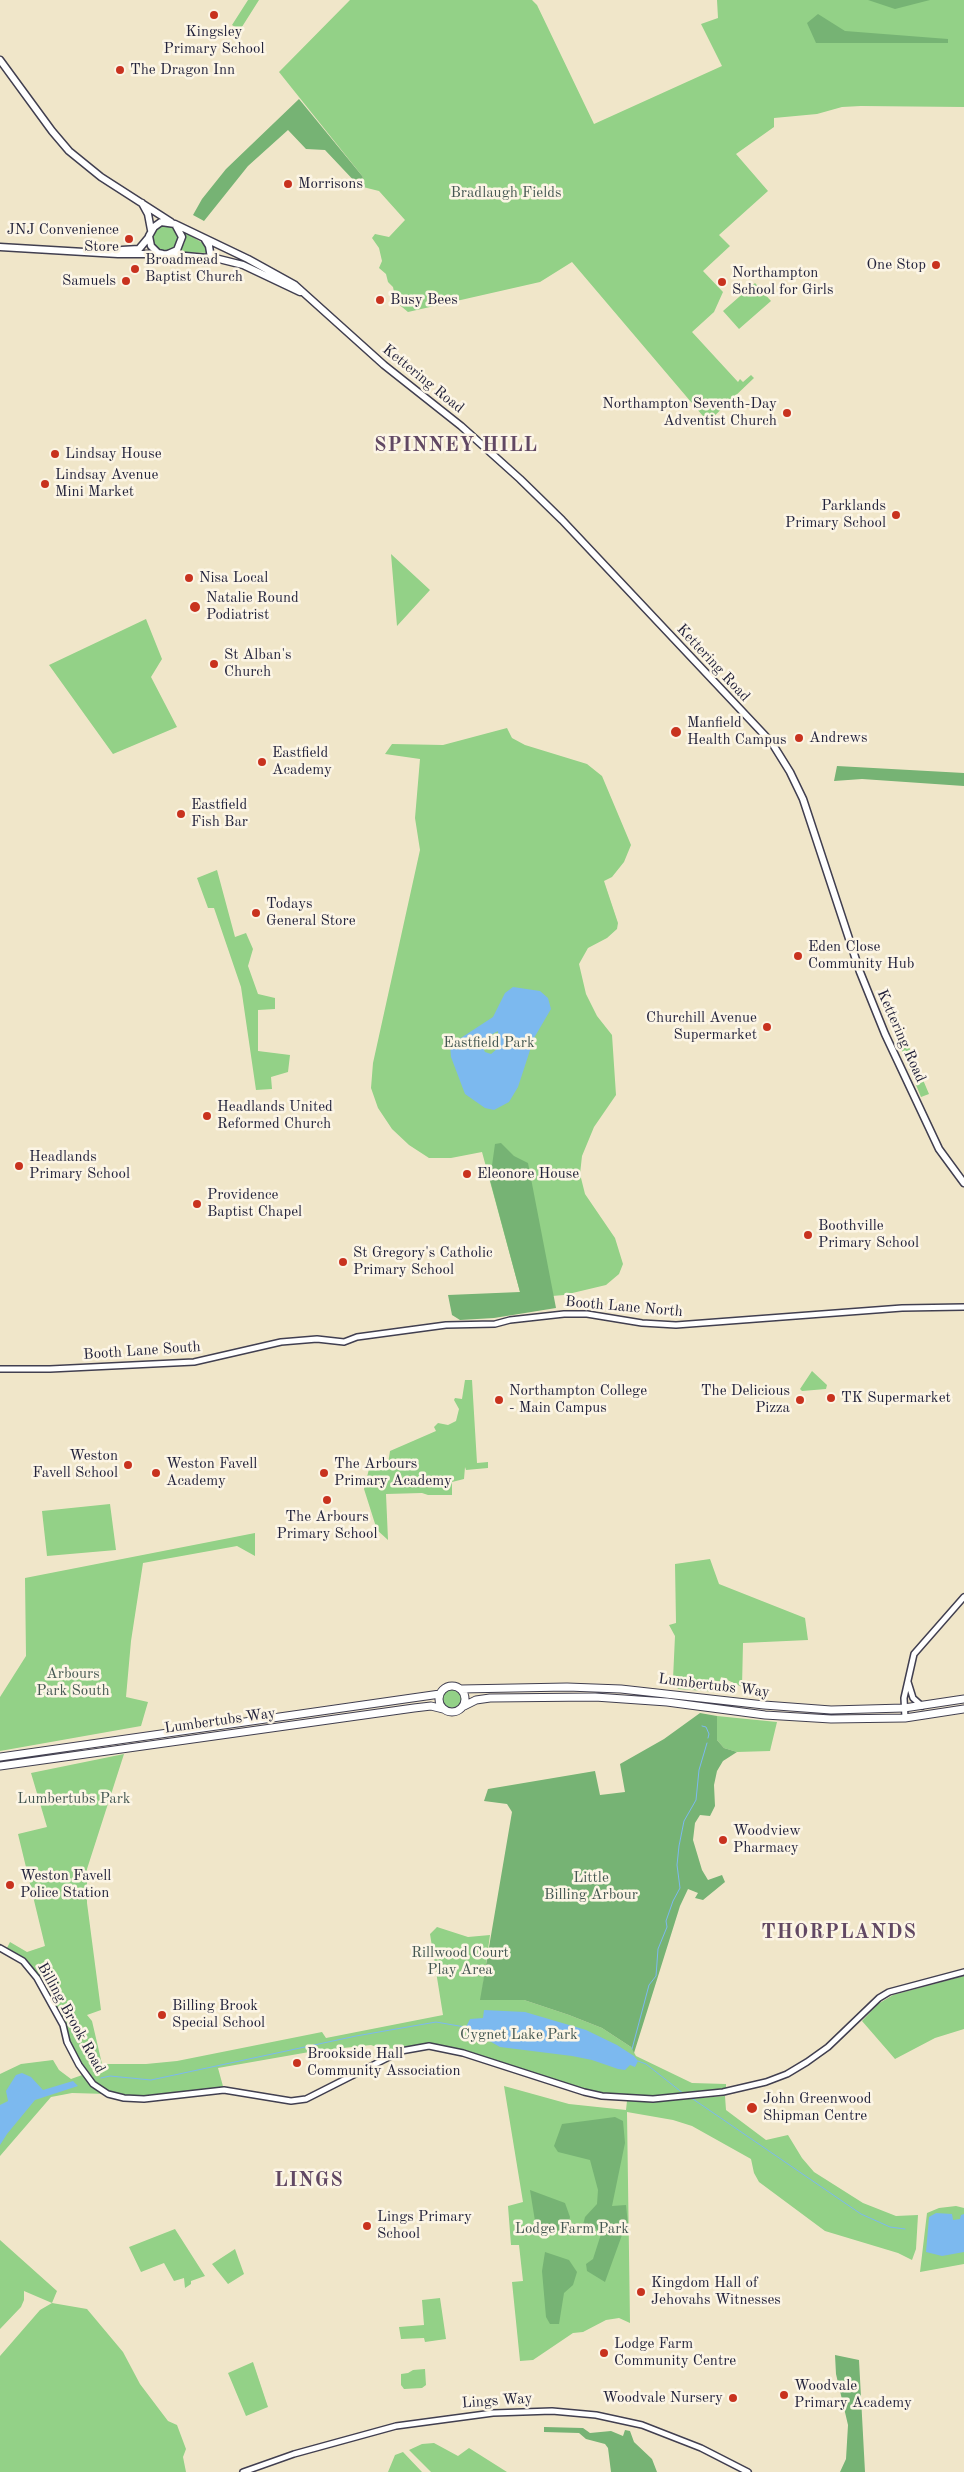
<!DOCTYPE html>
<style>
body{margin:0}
canvas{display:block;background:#f0e6c9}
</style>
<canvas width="964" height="2472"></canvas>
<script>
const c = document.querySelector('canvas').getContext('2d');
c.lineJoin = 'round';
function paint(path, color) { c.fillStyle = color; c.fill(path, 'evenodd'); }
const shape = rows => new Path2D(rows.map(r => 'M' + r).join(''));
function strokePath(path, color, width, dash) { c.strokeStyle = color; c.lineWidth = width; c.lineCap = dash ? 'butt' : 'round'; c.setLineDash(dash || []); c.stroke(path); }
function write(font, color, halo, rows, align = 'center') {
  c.font = font + ' "Old Standard TT",serif'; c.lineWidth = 5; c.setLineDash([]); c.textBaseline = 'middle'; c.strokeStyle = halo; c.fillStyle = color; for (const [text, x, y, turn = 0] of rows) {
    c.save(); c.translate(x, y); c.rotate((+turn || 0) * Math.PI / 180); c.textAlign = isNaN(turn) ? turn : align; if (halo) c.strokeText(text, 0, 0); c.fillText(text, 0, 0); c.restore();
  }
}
paint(shape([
 [248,0,259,0,240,30,232,25],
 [350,0,532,0,537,5,594,124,722,66,701,24,718,18,717,0,964,0,964,107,861,106,842,107,817,114,774,118,774,127,736,154,768,191,719,235,730,246,703,271,723,292,714,312,692,332,738,382,740,379,743,382,751,375,754,378,708,422,572,262,540,282,408,312,396,302,393,287,388,282,386,274,379,268,382,261,379,248,372,238,375,234,389,237,405,220,379,191,359,186,363,177,279,72],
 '153 238a13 13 0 1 1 26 0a13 13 0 1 1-26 0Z',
 [184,232,206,245,209,253,179,252,185,242],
 [755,283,771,301,739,329,723,311],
 [391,554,430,590,397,626],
 [146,619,162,659,151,677,177,727,113,754,49,665],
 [507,728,512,738,525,745,587,764,602,776,631,845,624,862,612,877,604,881,618,923,617,929,607,938,588,948,579,964,586,994,597,1016,612,1035,616,1095,594,1127,582,1156,580,1174,585,1194,615,1238,623,1264,619,1274,606,1285,564,1295,540,1297,520,1292,482,1152,451,1158,429,1158,409,1145,392,1129,378,1108,371,1088,373,1063,420,850,415,818,420,759,385,754,392,744,443,745],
 [217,870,235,937,246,933,253,949,248,966,258,994,275,998,275,1009,258,1010,258,1051,290,1055,288,1072,271,1077,272,1089,256,1090,241,987,214,908,208,908,197,878],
 [884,998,890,1002,929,1094,921,1097,883,1005],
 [812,1371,827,1385,826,1389,802,1391,800,1389],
 [465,1380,472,1380,477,1463,488,1462,488,1468,466,1470,465,1467,464,1479,452,1482,452,1495,428,1495,422,1493,386,1494,388,1540,377,1530,364,1489,369,1469,382,1470,388,1464,390,1451,436,1431,434,1427,438,1423,448,1425,456,1421,459,1409,454,1400,455,1398,462,1399],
 [110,1504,116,1550,47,1556,42,1511],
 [255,1533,255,1556,237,1546,143,1563,131,1641,126,1697,148,1702,141,1726,0,1751,0,1697,26,1656,25,1578],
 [710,1559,719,1584,805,1618,808,1640,743,1643,742,1687,721,1677,718,1692,678,1689,673,1679,675,1636,669,1625,676,1623,675,1564],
 '442 1699a10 10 0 1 1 20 0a10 10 0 1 1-20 0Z',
 [717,1716,777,1722,770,1751,737,1752,724,1748,717,1740],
 [124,1754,87,1869,87,1903,101,2010,87,2015,92,2021,102,2064,146,2064,177,2061,322,2032,326,2038,443,2015,430,1934,437,1927,468,1937,490,1935,481,2000,524,2000,569,2015,602,2028,631,2047,636,2056,692,2083,726,2084,726,2091,653,2099,602,2096,441,2047,412,2048,387,2058,382,2049,371,2045,315,2051,218,2068,224,2090,144,2099,108,2094,72,2093,51,2097,0,2156,0,2074,21,2064,53,2060,59,2070,71,2079,85,2074,67,2042,63,2025,37,1978,23,1961,6,1950,10,1942,27,1952,45,1946,18,1834,47,1827,31,1773],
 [964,1976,964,2029,935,2038,895,2059,862,2021,878,2004,893,1995],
 [504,2086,569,2104,626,2110,627,2101,664,2101,725,2096,726,2110,766,2140,788,2135,802,2158,814,2172,863,2203,896,2216,918,2215,916,2249,912,2260,898,2253,825,2231,759,2182,754,2173,751,2159,692,2126,673,2120,627,2112,630,2323,619,2318,606,2320,583,2332,573,2333,533,2360,520,2361,512,2282,523,2281,519,2245,511,2245,508,2206,523,2202],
 [956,2206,964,2208,964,2264,920,2272,927,2213,939,2208],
 [175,2229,205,2276,191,2281,191,2284,185,2288,184,2278,174,2281,164,2263,141,2272,129,2247],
 [0,2240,57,2291,52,2303,87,2309,123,2352,140,2384,168,2421,177,2425,186,2449,183,2457,186,2472,0,2472,0,2356,40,2310,52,2303,24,2291,24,2300,21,2307,0,2329],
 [235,2249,244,2274,228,2284,212,2264],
 [440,2298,446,2339,425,2342,424,2338,401,2339,399,2327,424,2325,422,2300],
 [253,2362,268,2407,246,2416,228,2373],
 [425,2369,426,2385,422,2388,404,2389,401,2385,401,2374,408,2373,413,2370],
 [434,2443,458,2456,469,2448,507,2472,431,2472,409,2450,422,2444],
 [403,2452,422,2472,388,2472,395,2455]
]), '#93d187');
paint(shape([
 [868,0,930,0,895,9],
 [818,14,845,31,948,39,948,43,816,43,807,23],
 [299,99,363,177,359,186,325,150,306,149,288,130,248,166,204,221,193,215,202,199,226,169],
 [837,766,964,773,964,786,862,779,834,781],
 [501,1143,514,1156,528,1163,556,1308,494,1318,460,1320,452,1315,448,1295,520,1292,490,1180,495,1144],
 [700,1713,717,1716,717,1740,724,1748,737,1752,723,1761,717,1771,714,1785,715,1806,710,1816,700,1815,695,1823,693,1840,702,1870,708,1880,722,1875,725,1882,703,1900,695,1898,698,1893,688,1889,680,1906,634,2053,631,2047,602,2028,569,2015,524,2000,480,2000,512,1812,507,1804,484,1801,488,1789,595,1771,600,1795,625,1792,620,1764,664,1739],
 [615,2117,623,2121,625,2143,612,2206,626,2205,629,2235,622,2235,605,2282,587,2271,586,2264,593,2259,601,2234,595,2228,583,2225,585,2217,597,2204,598,2190,590,2160,558,2152,554,2146,562,2124],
 [530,2190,565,2203,570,2217,568,2226,561,2231,543,2229,535,2221],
 [545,2252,569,2260,577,2272,573,2285,564,2293,559,2324,550,2324,546,2317,542,2271],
 [835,2355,859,2360,865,2472,840,2472,846,2459,848,2425,836,2374],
 [544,2427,583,2428,590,2433,611,2431,623,2436,625,2430,630,2431,634,2442,652,2459,657,2472,611,2472,608,2448,605,2444,586,2439,579,2433,544,2432]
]), '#76b374');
paint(shape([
 [513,987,540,991,548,998,551,1009,534,1038,518,1087,509,1102,494,1110,485,1108,465,1094,451,1057,450,1045,493,1017,505,993],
 [498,1031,498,1048,491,1054,485,1052,481,1044,482,1040],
 [484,2010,525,2012,586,2030,617,2045,634,2056,638,2061,635,2067,630,2065,625,2070,618,2069,592,2060,572,2056,500,2047,479,2035,470,2034,466,2027,470,2019,483,2018],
 [22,2073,31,2077,43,2090,73,2081,78,2086,35,2100,7,2134,0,2145,0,2105,8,2101,6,2091,16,2075],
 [936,2213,952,2214,953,2220,960,2219,961,2215,964,2214,964,2252,942,2256,926,2252,929,2217]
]), '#7cb9ef');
strokePath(shape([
 [702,1726,706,1727,709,1734,708,1738],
 [632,2049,649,1985,656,1976,658,1949,667,1927,666,1921,673,1901,680,1888,677,1865,679,1846,684,1821,696,1800,699,1770,707,1743],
 [638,2061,646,2064,684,2094],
 [101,2078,110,2076,151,2080,356,2036,436,2022,465,2027],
 [690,2097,861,2214,890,2227,905,2229]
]), '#7cb9ef', 1);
const minor = shape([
 [0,1369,50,1369,194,1362,281,1342,317,1339,344,1342,357,1337,446,1325,495,1324,510,1320,564,1314,587,1314,642,1323,676,1325,902,1308,964,1307],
 [908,1682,913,1698,922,1706],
 [905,1718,904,1698,914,1654,964,1597],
 [0,1948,23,1961,37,1978,63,2025,67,2042,79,2065,93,2084,108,2094,124,2098,144,2099,224,2090,291,2101,306,2099,401,2051,429,2046,463,2053,584,2092,602,2096,653,2099,723,2092,766,2082,787,2074,807,2062,828,2047,879,1998,889,1992,964,1972],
 [243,2472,294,2454,396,2426,493,2413,552,2411,596,2415,642,2425,701,2448,748,2472]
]);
const major = shape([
 [0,60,52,131,69,151,101,177,171,222],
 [142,203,148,214,151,230],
 [175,224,248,259,295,285,384,365,461,426,520,479,562,520,772,743,790,772,803,799,860,972,885,1034,939,1149,964,1183],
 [204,238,209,246,211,258],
 [0,247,118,254,161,254],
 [122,250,139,249,149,237],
 [168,254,177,250,182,237,175,224,161,222,154,227,149,236,151,246,158,253,163,254,219,259,243,265,300,292]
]);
const highway = shape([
 '439 1699a13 13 0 1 1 26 0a13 13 0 1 1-26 0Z',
 [461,1689,567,1687,621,1689,764,1705,831,1710,904,1708,964,1699],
 [464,1706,476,1700,490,1698,595,1697,667,1702,765,1715,831,1719,905,1718,964,1709],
 [0,1757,440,1694],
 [0,1766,414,1708,431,1706,443,1709]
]);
strokePath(minor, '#413f50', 8);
strokePath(major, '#413f50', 9);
strokePath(highway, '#413f50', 9);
strokePath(minor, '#fff', 5);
strokePath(major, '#fff', 6);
strokePath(highway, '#fff', 7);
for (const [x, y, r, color] of [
 [214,15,5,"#c8321e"],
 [120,70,5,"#c8321e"],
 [288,184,5,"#c8321e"],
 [129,239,5,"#c8321e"],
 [936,265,5,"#c8321e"],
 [135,269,5,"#c8321e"],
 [126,281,5,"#c8321e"],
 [722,282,5,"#c8321e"],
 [380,300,5,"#c8321e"],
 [787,413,5,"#c8321e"],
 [55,454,5,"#c8321e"],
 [45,484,5,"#c8321e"],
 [896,515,5,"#c8321e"],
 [189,578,5,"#c8321e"],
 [195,607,6,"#c8321e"],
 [214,664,5,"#c8321e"],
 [676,732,6,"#c8321e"],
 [799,738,5,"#c8321e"],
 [262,762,5,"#c8321e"],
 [181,814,5,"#c8321e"],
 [256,913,5,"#c8321e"],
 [798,956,5,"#c8321e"],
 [767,1027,5,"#c8321e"],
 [207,1116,5,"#c8321e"],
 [19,1166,5,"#c8321e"],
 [467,1174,5,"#c8321e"],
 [197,1204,5,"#c8321e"],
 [808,1235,5,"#c8321e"],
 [343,1262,5,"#c8321e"],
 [831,1398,5,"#c8321e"],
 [499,1400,5,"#c8321e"],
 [800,1400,5,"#c8321e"],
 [128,1465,5,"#c8321e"],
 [156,1473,5,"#c8321e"],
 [324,1473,5,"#c8321e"],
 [327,1500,5,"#c8321e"],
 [723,1840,5,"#c8321e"],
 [10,1885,5,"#c8321e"],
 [162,2015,5,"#c8321e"],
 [297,2063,5,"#c8321e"],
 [752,2108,6,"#c8321e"],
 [367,2226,5,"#c8321e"],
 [641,2292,5,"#c8321e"],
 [604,2353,5,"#c8321e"],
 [784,2395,5,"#c8321e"],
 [733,2398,5,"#c8321e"]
]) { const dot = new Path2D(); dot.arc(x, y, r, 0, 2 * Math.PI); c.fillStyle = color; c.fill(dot); strokePath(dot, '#fcf5e5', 2); }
write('15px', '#22223b', '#fcf5e5', [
 ["Kingsley",214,32,"center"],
 ["Primary School",214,49,"center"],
 ["The Dragon Inn",130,70],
 ["Morrisons",298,184],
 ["JNJ Convenience",119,230,"right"],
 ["Store",119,247,"right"],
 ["Broadmead",145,260],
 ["Baptist Church",145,277],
 ["One Stop",926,265,"right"],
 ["Northampton",732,273],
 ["School for Girls",732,290],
 ["Samuels",116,281,"right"],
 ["Busy Bees",390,300],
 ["Northampton Seventh-Day",777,404,"right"],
 ["Adventist Church",777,421,"right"],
 ["Lindsay House",65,454],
 ["Lindsay Avenue",55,475],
 ["Mini Market",55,492],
 ["Parklands",886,506,"right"],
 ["Primary School",886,523,"right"],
 ["Nisa Local",199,578],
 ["Natalie Round",206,598],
 ["Podiatrist",206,615],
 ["St Alban's",224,655],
 ["Church",224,672],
 ["Manfield",687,723],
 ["Health Campus",687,740],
 ["Andrews",809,738],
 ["Eastfield",272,753],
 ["Academy",272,770],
 ["Eastfield",191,805],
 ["Fish Bar",191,822],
 ["Todays",266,904],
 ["General Store",266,921],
 ["Eden Close",808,947],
 ["Community Hub",808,964],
 ["Churchill Avenue",757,1018,"right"],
 ["Supermarket",757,1035,"right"],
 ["Headlands United",217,1107],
 ["Reformed Church",217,1124],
 ["Headlands",29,1157],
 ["Primary School",29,1174],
 ["Eleonore House",477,1174],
 ["Providence",207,1195],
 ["Baptist Chapel",207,1212],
 ["Boothville",818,1226],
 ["Primary School",818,1243],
 ["St Gregory's Catholic",353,1253],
 ["Primary School",353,1270],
 ["Northampton College",509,1391],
 ["- Main Campus",509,1408],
 ["The Delicious",790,1391,"right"],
 ["Pizza",790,1408,"right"],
 ["TK Supermarket",841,1398],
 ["Weston",118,1456,"right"],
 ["Favell School",118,1473,"right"],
 ["Weston Favell",166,1464],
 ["Academy",166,1481],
 ["The Arbours",334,1464],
 ["Primary Academy",334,1481],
 ["The Arbours",327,1517,"center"],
 ["Primary School",327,1534,"center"],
 ["Woodview",733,1831],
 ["Pharmacy",733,1848],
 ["Weston Favell",20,1876],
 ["Police Station",20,1893],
 ["Billing Brook",172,2006],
 ["Special School",172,2023],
 ["Brookside Hall",307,2054],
 ["Community Association",307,2071],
 ["John Greenwood",763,2099],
 ["Shipman Centre",763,2116],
 ["Lings Primary",377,2217],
 ["School",377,2234],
 ["Kingdom Hall of",651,2283],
 ["Jehovahs Witnesses",651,2300],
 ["Lodge Farm",614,2344],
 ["Community Centre",614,2361],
 ["Woodvale",794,2386],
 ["Primary Academy",794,2403],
 ["Woodvale Nursery",723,2398,"right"]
], 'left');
write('15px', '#445752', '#fcf5e5', [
 ["Bradlaugh Fields",506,193],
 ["Eastfield Park",489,1043],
 ["Arbours",73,1674],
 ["Park South",73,1691],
 ["Lumbertubs Park",74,1799],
 ["Little",591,1878],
 ["Billing Arbour",591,1895],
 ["Rillwood Court",460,1953],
 ["Play Area",460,1970],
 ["Cygnet Lake Park",519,2035],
 ["Lodge Farm Park",572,2229]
]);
write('15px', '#22223b', '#fcf5e5', [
 ["Kettering Road",423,379,39],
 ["Kettering Road",713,663,47],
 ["Kettering Road",901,1036,66],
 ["Booth Lane North",624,1307,5],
 ["Booth Lane South",142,1351,-4],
 ["Lumbertubs Way",714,1686,7],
 ["Lumbertubs Way",220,1721,-8],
 ["Billing Brook Road",71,2018,61],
 ["Lings Way",497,2401,-4]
]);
c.letterSpacing = '1px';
write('bold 20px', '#614863', '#fcf5e5', [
 ["SPINNEY HILL",456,446],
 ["THORPLANDS",839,1933],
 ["LINGS",309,2181]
]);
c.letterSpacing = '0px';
</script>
